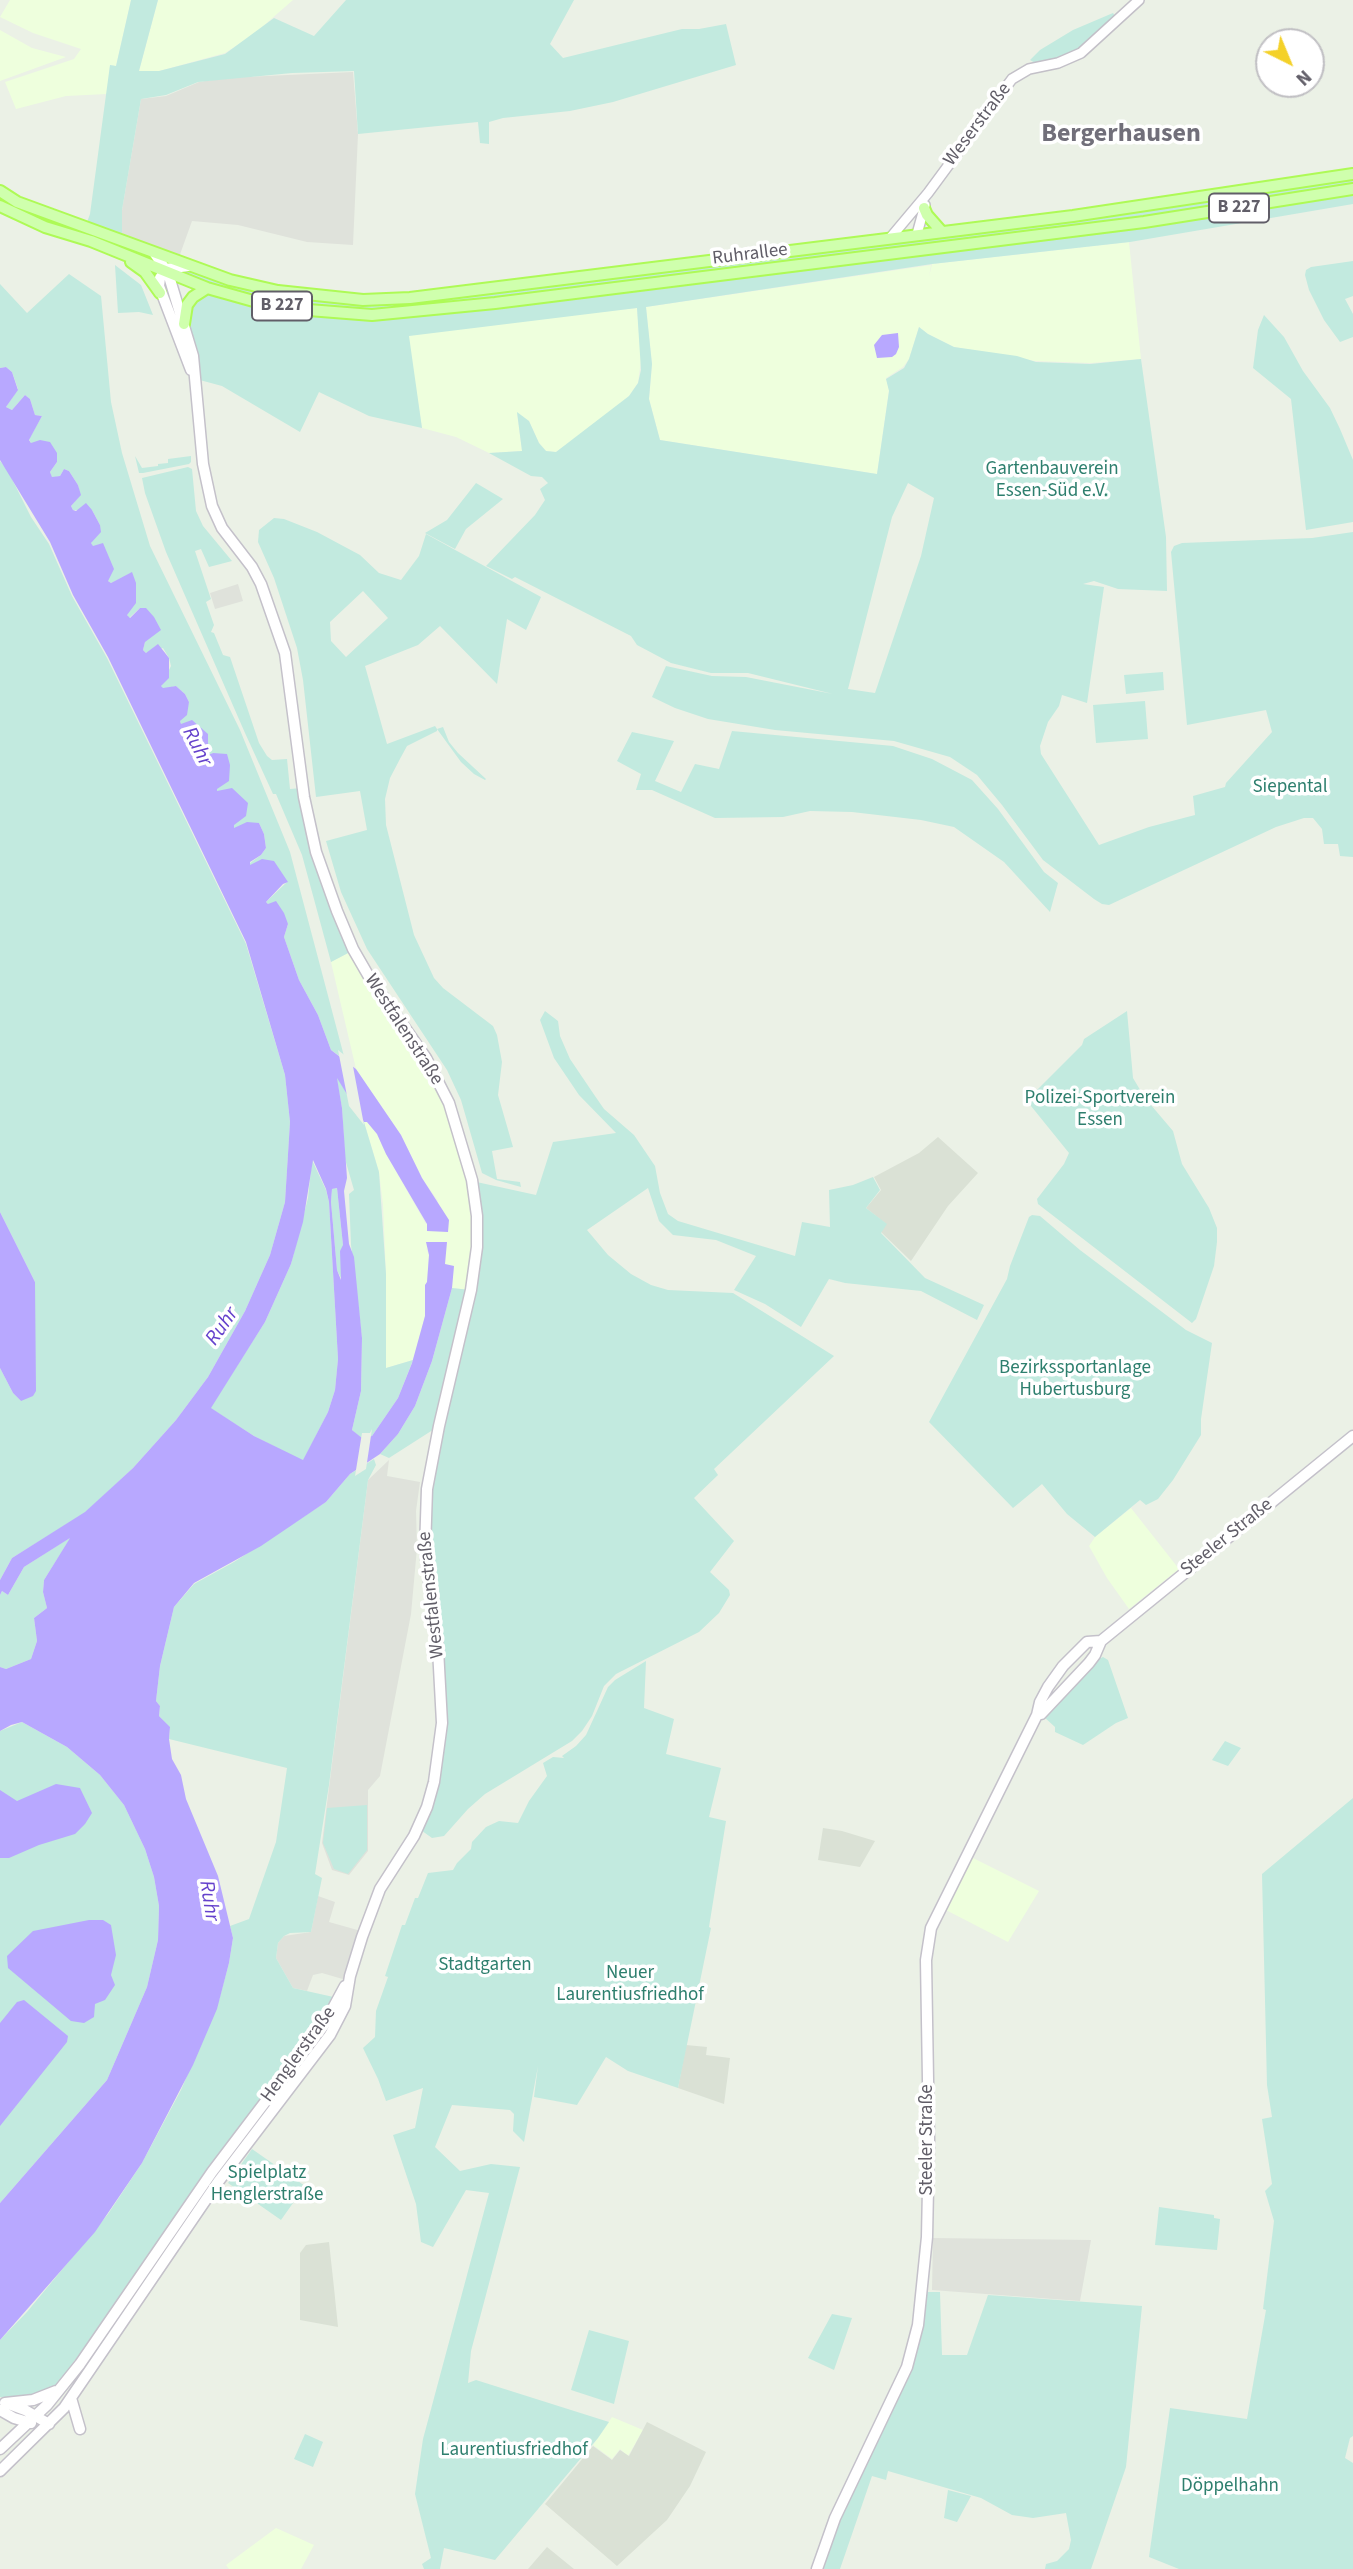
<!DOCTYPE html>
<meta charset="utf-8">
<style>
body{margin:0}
#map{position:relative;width:1353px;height:2569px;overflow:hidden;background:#ebf1e6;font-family:"Source Sans 3",sans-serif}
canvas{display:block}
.north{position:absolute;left:1255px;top:28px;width:70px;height:70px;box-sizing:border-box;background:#fff;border:2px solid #c0bfc3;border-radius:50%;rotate:137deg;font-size:19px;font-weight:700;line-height:28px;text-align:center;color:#615e68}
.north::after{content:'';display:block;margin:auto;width:24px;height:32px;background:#f4d129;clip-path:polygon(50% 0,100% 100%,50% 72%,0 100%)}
</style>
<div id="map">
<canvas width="1353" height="2569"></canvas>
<div class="north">N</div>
</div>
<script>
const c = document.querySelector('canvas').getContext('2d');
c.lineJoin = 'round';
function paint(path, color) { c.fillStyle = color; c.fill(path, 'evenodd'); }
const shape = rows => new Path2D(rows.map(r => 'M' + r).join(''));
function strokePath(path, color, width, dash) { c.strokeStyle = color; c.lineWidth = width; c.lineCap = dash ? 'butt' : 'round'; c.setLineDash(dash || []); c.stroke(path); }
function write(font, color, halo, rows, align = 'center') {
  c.font = font + ' "Source Sans 3",sans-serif'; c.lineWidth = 7; c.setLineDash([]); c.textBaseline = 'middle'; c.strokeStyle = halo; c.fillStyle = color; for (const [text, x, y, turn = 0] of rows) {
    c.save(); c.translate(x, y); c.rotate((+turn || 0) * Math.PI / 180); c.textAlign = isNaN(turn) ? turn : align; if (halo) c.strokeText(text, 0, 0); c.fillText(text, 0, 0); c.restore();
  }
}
paint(shape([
 [10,0,131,0,116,66,110,65,107,94,66,96,16,109,5,82,74,59,81,49,33,33,0,17],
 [158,0,293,0,254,34,225,53,159,71,139,71],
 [0,30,32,48,66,57,0,81],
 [1129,242,1141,359,1091,363,1035,361,954,347,928,334,919,327,909,359,903,367,886,378,889,390,877,474,660,440,649,399,652,364,646,307,931,265,929,277,932,264],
 [637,308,641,360,638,383,629,396,607,415,556,452,546,451,539,443,529,421,517,413,522,451,489,453,456,437,422,428,408,336,435,330],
 [352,951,424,1059,448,1103,475,1206,470,1290,452,1288,454,1266,445,1265,426,1248,429,1255,427,1282,425,1285,425,1316,413,1360,386,1368,386,1274,383,1205,379,1172,364,1122,367,1122,377,1134,386,1154,426,1224,438,1201,422,1178,401,1135,356,1069,331,962],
 [1131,1508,1179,1569,1129,1609,1107,1578,1089,1546,1095,1537],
 [969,1856,1039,1891,1008,1942,944,1909],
 [612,2417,643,2430,628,2456,620,2449,612,2459,593,2445],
 [276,2528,314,2545,301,2569,229,2569,226,2565]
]), '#efd');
paint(shape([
 [353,72,358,134,353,245,307,242,238,225,192,221,178,260,122,236,122,210,141,99,166,96,199,82,223,78],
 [238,584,243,601,215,609,210,593],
 [389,1460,387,1476,420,1482,416,1511,417,1548,411,1614,380,1776,368,1790,368,1851,349,1875,332,1870,322,1843,368,1480],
 [318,1896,335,1902,329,1922,361,1931,346,1980,322,1973,313,1975,307,1991,293,1988,276,1958,278,1943,284,1936,311,1932],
 [933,2238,1091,2240,1080,2301,932,2290]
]), '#dfe2db');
paint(shape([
 [938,1137,978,1173,948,1206,911,1261,881,1232,886,1224,866,1208,881,1190,874,1177,919,1153],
 [823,1828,842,1831,875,1841,860,1867,818,1860],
 [686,2045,707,2047,706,2055,730,2058,724,2104,678,2088],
 [329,2242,334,2288,338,2327,300,2320,300,2253,306,2245],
 [647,2422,706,2452,690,2486,667,2520,617,2566,545,2504,593,2446,612,2460,620,2450,629,2456],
 [547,2547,574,2569,528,2569]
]), '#dae1d5');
paint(shape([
 [131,0,158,0,139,71,159,71,225,54,274,18,314,36,346,0,574,0,550,44,563,58,682,29,699,29,726,24,736,65,613,102,570,111,503,118,489,122,489,144,480,143,478,122,358,134,354,71,292,73,198,82,166,95,141,99,122,210,122,236,86,225,90,214,110,65,116,66],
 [1113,13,1115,16,1110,22,1073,54,1056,60,1035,63,1030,60,1040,50,1073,30],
 [1353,175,1353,204,1130,242,932,264,646,307,652,364,649,399,660,440,877,474,889,391,886,379,904,368,909,359,919,327,928,334,954,347,1017,356,1036,362,1090,364,1141,359,1166,537,1167,591,1118,589,1094,581,1083,584,1104,587,1087,703,1062,695,1059,706,1048,722,1040,746,1041,754,1099,845,1149,827,1195,815,1193,796,1225,787,1226,783,1272,732,1266,710,1187,725,1171,552,1174,546,1182,543,1312,538,1353,532,1353,857,1340,856,1338,844,1324,844,1322,829,1313,818,1304,818,1276,827,1109,905,1102,904,1094,899,1043,860,1002,805,977,775,950,757,894,741,775,730,708,719,675,708,652,697,666,666,712,676,746,677,833,694,748,673,711,673,671,663,637,645,631,636,515,577,512,579,486,566,535,515,545,500,540,489,548,483,542,477,531,476,489,453,522,451,517,412,529,421,539,443,546,451,556,452,629,396,638,383,641,370,637,308,409,336,422,428,369,416,319,392,300,432,222,386,196,379,195,351,186,311,206,289,296,308,171,273,188,267,229,281,386,300],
 [908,483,934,498,921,556,875,693,848,689,892,517],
 [1353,261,1353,296,1345,299,1353,314,1353,337,1340,342,1324,320,1309,290,1305,275,1306,270,1311,267],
 [115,265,141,285,153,315,139,312,118,313],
 [69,274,101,296,111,402,122,453,150,546,240,730,290,852,345,1060,331,1050,318,1015,299,980,284,937,288,924,266,902,287,882,250,865,250,863,261,855,266,848,264,834,259,823,234,829,217,792,213,753,200,759,181,725,180,721,189,702,185,694,176,686,163,689,161,686,171,666,169,658,163,648,146,653,143,650,145,642,140,608,129,618,127,615,132,573,111,583,108,581,91,543,100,525,92,510,73,510,71,506,80,495,78,485,69,471,64,469,60,476,52,478,50,472,57,462,31,443,29,439,42,416,35,415,30,399,25,395,12,410,6,407,18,389,12,372,6,367,0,368,0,284,27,313],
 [1264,315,1284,337,1303,371,1330,408,1340,429,1353,460,1353,522,1306,530,1291,399,1253,368,1258,330],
 [135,456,142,468,158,466,158,464,168,463,168,459,191,456,191,462,189,464,143,473,139,473],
 [0,461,7,469,31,517,49,544,72,596,107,658,246,944,285,1075,290,1122,285,1202,270,1255,245,1311,208,1377,176,1420,133,1468,85,1513,12,1558,0,1580,0,1368,13,1393,21,1401,35,1282,0,1212],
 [188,467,192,469,196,511,203,526,232,561,209,567,201,549,195,551,211,599,206,602,214,625,211,632,214,633,223,655,230,657,259,743,267,756,272,760,287,759,290,789,302,788,314,852,352,951,331,962,302,855,276,794,273,794,245,733,166,552,145,493,142,478],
 [476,483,503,499,466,529,455,549,425,533,447,520],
 [274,518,284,519,317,532,360,555,379,573,401,580,419,556,426,534,541,597,526,630,507,619,497,684,440,626,418,645,365,666,387,744,435,726,437,729,443,727,449,742,458,753,486,779,485,780,474,774,461,762,437,729,437,731,407,746,401,757,390,778,385,799,386,825,414,935,434,978,443,988,493,1026,497,1035,502,1062,498,1095,513,1147,492,1151,497,1179,520,1182,521,1187,496,1180,482,1173,461,1100,447,1070,367,949,341,892,326,841,367,830,360,791,316,797,303,680,297,648,274,578,258,542,259,530],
 [363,591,388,618,346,657,331,641,330,622],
 [1163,672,1164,690,1126,694,1124,675],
 [1145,701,1148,739,1096,743,1093,705],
 [732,731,893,746,932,759,972,780,998,809,1044,872,1058,883,1050,912,1004,862,954,827,921,820,852,812,810,811,783,817,715,818,652,790,636,790,641,774,617,761,632,732,674,741,655,781,681,792,695,764,719,769],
 [545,1011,558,1021,560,1036,570,1059,595,1096,604,1109,634,1135,655,1166,660,1193,668,1214,678,1221,795,1256,802,1222,830,1227,829,1190,853,1185,873,1177,880,1190,866,1208,887,1224,881,1233,925,1278,984,1305,977,1320,921,1291,845,1283,829,1279,801,1327,765,1304,734,1290,756,1256,716,1240,673,1235,659,1221,648,1188,587,1230,608,1255,631,1274,651,1285,668,1290,733,1293,834,1356,714,1469,718,1475,694,1498,734,1541,710,1572,729,1590,730,1595,719,1613,699,1632,616,1674,604,1686,592,1716,582,1731,572,1741,485,1794,468,1809,444,1836,432,1838,418,1828,440,1753,428,1489,475,1270,472,1181,536,1195,553,1142,616,1133,579,1095,554,1058,540,1020],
 [1127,1011,1133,1078,1145,1098,1173,1131,1182,1164,1209,1208,1217,1228,1217,1242,1214,1266,1196,1319,1192,1323,1038,1204,1037,1199,1064,1164,1069,1153,1031,1106,1032,1095,1082,1045,1084,1039],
 [336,1075,364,1122,379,1172,386,1274,386,1368,413,1360,398,1398,372,1436,362,1439,352,1430,361,1391,362,1338,351,1245,349,1194,354,1190,345,1159,342,1108],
 [312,1160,326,1190,329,1202,338,1359,335,1390,328,1412,303,1461,254,1436,210,1408,265,1322,291,1264,308,1198],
 [337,1188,343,1245,342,1280,337,1270,331,1202,332,1189],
 [1032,1215,1040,1216,1080,1250,1186,1330,1212,1343,1201,1419,1201,1435,1173,1480,1158,1499,1146,1505,1140,1500,1095,1537,1067,1514,1042,1484,1013,1508,929,1422,1007,1279,1010,1266,1029,1217],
 [452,1288,470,1290,439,1426,389,1458,380,1454,398,1434,415,1406,432,1361],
 [374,1459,376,1465,368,1480,329,1785,315,1874,322,1878,311,1932,290,1933,284,1936,278,1943,276,1958,293,1988,338,1998,57,2385,44,2393,18,2399,0,2397,0,2340,27,2312,108,2214,142,2163,181,2090,219,2000,229,1963,233,1938,230,1926,249,1919,276,1842,287,1768,169,1739,170,1728,159,1716,160,1706,156,1701,160,1666,174,1607,194,1584,234,1562,326,1502,350,1474],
 [71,1537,44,1580,43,1592,47,1608,34,1618,37,1641,31,1659,6,1669,0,1667,0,1595,2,1591,8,1595,24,1567],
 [1103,1657,1108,1660,1128,1718,1116,1723,1083,1745,1055,1732,1055,1727,1044,1717,1096,1660],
 [646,1661,644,1708,674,1719,666,1754,721,1768,709,1817,726,1821,709,1927,711,1928,678,2088,628,2071,606,2057,577,2105,534,2097,538,2066,524,2142,513,2131,514,2114,510,2110,452,2105,435,2147,460,2171,491,2164,520,2167,471,2351,468,2383,476,2380,609,2422,598,2438,495,2560,444,2548,440,2569,424,2569,422,2564,431,2558,415,2494,423,2439,489,2193,466,2190,433,2247,421,2242,416,2204,393,2135,415,2128,423,2088,386,2101,378,2079,363,2048,375,2037,376,2011,388,1977,385,1976,402,1925,405,1925,415,1898,418,1898,428,1873,453,1870,457,1863,471,1849,472,1842,486,1827,499,1821,518,1823,529,1801,547,1776,543,1763,553,1757,564,1758,562,1756,576,1746,586,1735,608,1687,615,1680],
 [22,1722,67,1747,100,1775,124,1805,145,1849,154,1877,159,1906,158,1940,147,1987,107,2080,0,2203,0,1731],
 [1225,1741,1241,1748,1228,1766,1212,1760],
 [1353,1798,1353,2436,1350,2438,1345,2458,1353,2463,1353,2569,1179,2569,1149,2557,1170,2408,1247,2419,1266,2310,1263,2309,1274,2221,1265,2191,1272,2184,1262,2119,1272,2117,1267,2085,1262,1874],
 [367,1805,367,1850,348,1874,334,1869,323,1843,327,1808],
 [252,2149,305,2186,281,2220,228,2183],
 [1159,2207,1214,2215,1214,2218,1220,2219,1217,2250,1155,2245],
 [925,2292,940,2292,942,2355,967,2355,988,2295,1142,2306,1126,2467,1091,2569,1045,2569,1046,2564,1057,2561,1069,2549,1071,2540,1066,2513,1033,2518,1012,2515,981,2498,888,2471,886,2480,872,2476,840,2569,821,2569,835,2520,899,2386],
 [832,2314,852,2318,834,2370,808,2358],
 [589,2330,629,2341,614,2404,571,2390],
 [305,2434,323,2442,313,2467,294,2459],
 [948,2490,971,2496,957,2522,944,2518]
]), '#c2eadf');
paint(shape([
 [898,333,899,347,896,354,892,357,877,358,874,345,882,335],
 [6,367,12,372,18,390,6,407,12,410,25,395,30,399,35,415,42,416,29,440,31,443,40,440,50,442,57,453,57,462,50,472,52,477,60,476,64,469,69,471,78,485,81,495,71,506,73,510,76,511,86,503,92,510,100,525,101,532,91,543,93,546,103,543,114,569,108,581,111,583,132,572,136,583,136,603,127,615,130,618,140,608,146,608,154,617,161,630,145,642,143,650,146,653,158,644,169,658,169,678,161,686,163,688,176,686,185,694,189,702,187,715,180,721,181,724,192,720,208,734,208,748,199,756,200,758,213,753,227,754,230,765,229,781,217,789,217,791,232,788,248,803,246,816,234,825,234,828,247,822,259,823,264,834,266,848,261,855,250,862,250,865,262,859,274,861,288,882,283,884,266,902,268,904,276,901,284,913,288,924,284,937,299,980,318,1015,331,1050,356,1069,401,1135,422,1178,449,1220,448,1232,427,1231,427,1224,386,1154,377,1134,367,1122,364,1122,337,1078,342,1108,347,1178,344,1191,349,1244,354,1257,362,1338,361,1391,352,1430,362,1438,372,1436,398,1398,412,1363,425,1316,425,1285,427,1282,429,1255,426,1242,447,1242,445,1264,454,1266,452,1288,432,1361,415,1406,398,1434,380,1454,350,1474,326,1502,261,1546,194,1583,174,1607,160,1666,156,1701,160,1706,159,1716,170,1727,169,1739,172,1759,181,1775,186,1799,218,1876,233,1938,229,1963,217,2009,193,2065,142,2163,95,2232,0,2340,0,2203,107,2080,147,1987,158,1940,159,1906,154,1877,145,1849,124,1805,100,1775,67,1747,22,1722,11,1725,0,1731,0,1667,6,1669,31,1659,37,1641,34,1618,47,1608,43,1592,44,1580,70,1538,24,1567,8,1595,2,1591,0,1595,0,1580,12,1558,85,1512,133,1468,176,1420,208,1377,245,1311,270,1255,285,1202,290,1122,285,1075,246,942,108,657,73,595,50,542,0,460,0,368],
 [313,1160,326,1189,329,1202,338,1359,335,1390,328,1412,303,1460,254,1436,211,1408,265,1322,291,1264,303,1222],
 [337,1188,343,1245,340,1251,341,1280,337,1270,331,1202,332,1189],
 [0,1212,35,1282,36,1391,33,1396,21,1401,13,1393,0,1368],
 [56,1784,80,1788,92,1813,85,1824,75,1834,39,1845,9,1858,0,1858,0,1790,17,1801],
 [89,1920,103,1920,111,1925,116,1955,111,1975,115,1985,105,2000,95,2004,94,2017,84,2023,71,2021,8,1968,7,1956,33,1931],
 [24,2000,68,2036,67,2042,0,2126,0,2023,17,2002]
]), '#b8a8ff');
paint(shape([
 [338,1050,352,1061,364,1125,349,1106],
 [372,1429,366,1469,355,1476,362,1433,370,1433]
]), '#ebf1e6');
const tertiary = shape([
 [917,234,925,205],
 [891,237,928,193,1012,79,1029,69,1058,63,1081,53,1139,0]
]);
const secondary = shape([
 [188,266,166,269,160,278,159,286,191,370],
 [1037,1715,1041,1714,1089,1663,1095,1655,1101,1641,1353,1436],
 [71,2398,80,2429],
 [5,2403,33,2400,56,2391],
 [9,2404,25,2410,49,2424],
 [0,2410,14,2418,31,2423],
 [0,2449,47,2405,80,2364,212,2172,325,2023,345,1986],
 [0,2471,64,2408,218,2182,330,2035,345,2006,350,1976,362,1937,380,1889,414,1836,427,1807,434,1782,442,1723,438,1649,425,1550,427,1489,439,1426,471,1290,477,1247,477,1216,472,1180,449,1103,426,1058,368,975,353,949,337,911,316,852,304,797,285,653,261,584,252,567,222,528,212,506,203,464,193,356,168,273,155,254],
 [817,2569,835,2518,907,2367,918,2325,927,2237,929,2140,926,1960,931,1928,1037,1715,1040,1702,1048,1687,1063,1666,1087,1642,1101,1641]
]);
const primary = shape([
 [0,191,17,202,230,280,278,291,363,300,410,298,1073,216,1353,174],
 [0,206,45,227,91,241,207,288,257,302,296,309,372,315,495,303,1144,222,1353,189],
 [924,208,927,215,942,232],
 [131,262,145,272,160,293],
 [184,324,187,305,193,297,207,288]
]);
strokePath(tertiary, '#c3c0c8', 12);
strokePath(secondary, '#c4c1ca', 13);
strokePath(primary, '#aefa56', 14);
strokePath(tertiary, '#fff', 9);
strokePath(secondary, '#fff', 10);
strokePath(primary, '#cfffad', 10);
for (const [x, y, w] of [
 [1239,208,60],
 [282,306,60]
]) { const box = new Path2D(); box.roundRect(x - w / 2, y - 14.5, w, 29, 5); c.fillStyle = '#fff'; c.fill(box); strokePath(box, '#615e68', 2); }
write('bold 18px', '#615e68', null, [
 ["B 227",1239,208],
 ["B 227",282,306]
]);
write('19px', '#615e68', '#fff', [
 ["Weserstraße",978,125,-53],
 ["Ruhrallee",750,255,-7],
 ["Westfalenstraße",403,1030,57],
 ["Steeler Straße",1227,1538,-39],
 ["Westfalenstraße",432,1595,-96],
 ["Henglerstraße",299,2055,-54],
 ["Steeler Straße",928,2140,-90]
]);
write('19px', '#2e7f6e', '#fff', [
 ["Gartenbauverein",1052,470],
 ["Essen-Süd e.V.",1052,492],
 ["Siepental",1290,788],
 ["Polizei-Sportverein",1100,1099],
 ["Essen",1100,1121],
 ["Bezirkssportanlage",1075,1369],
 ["Hubertusburg",1075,1391],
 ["Stadtgarten",485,1966],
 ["Neuer",630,1974],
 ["Laurentiusfriedhof",630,1996],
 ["Spielplatz",267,2174],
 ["Henglerstraße",267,2196],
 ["Laurentiusfriedhof",514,2451],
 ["Döppelhahn",1230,2487]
]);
write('italic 21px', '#6542cc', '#fff', [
 ["Ruhr",196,747,63],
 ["Ruhr",223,1327,-55],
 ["Ruhr",208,1901,81]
]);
write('bold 26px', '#716f7a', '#fff', [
 ["Bergerhausen",1121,135]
]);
</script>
